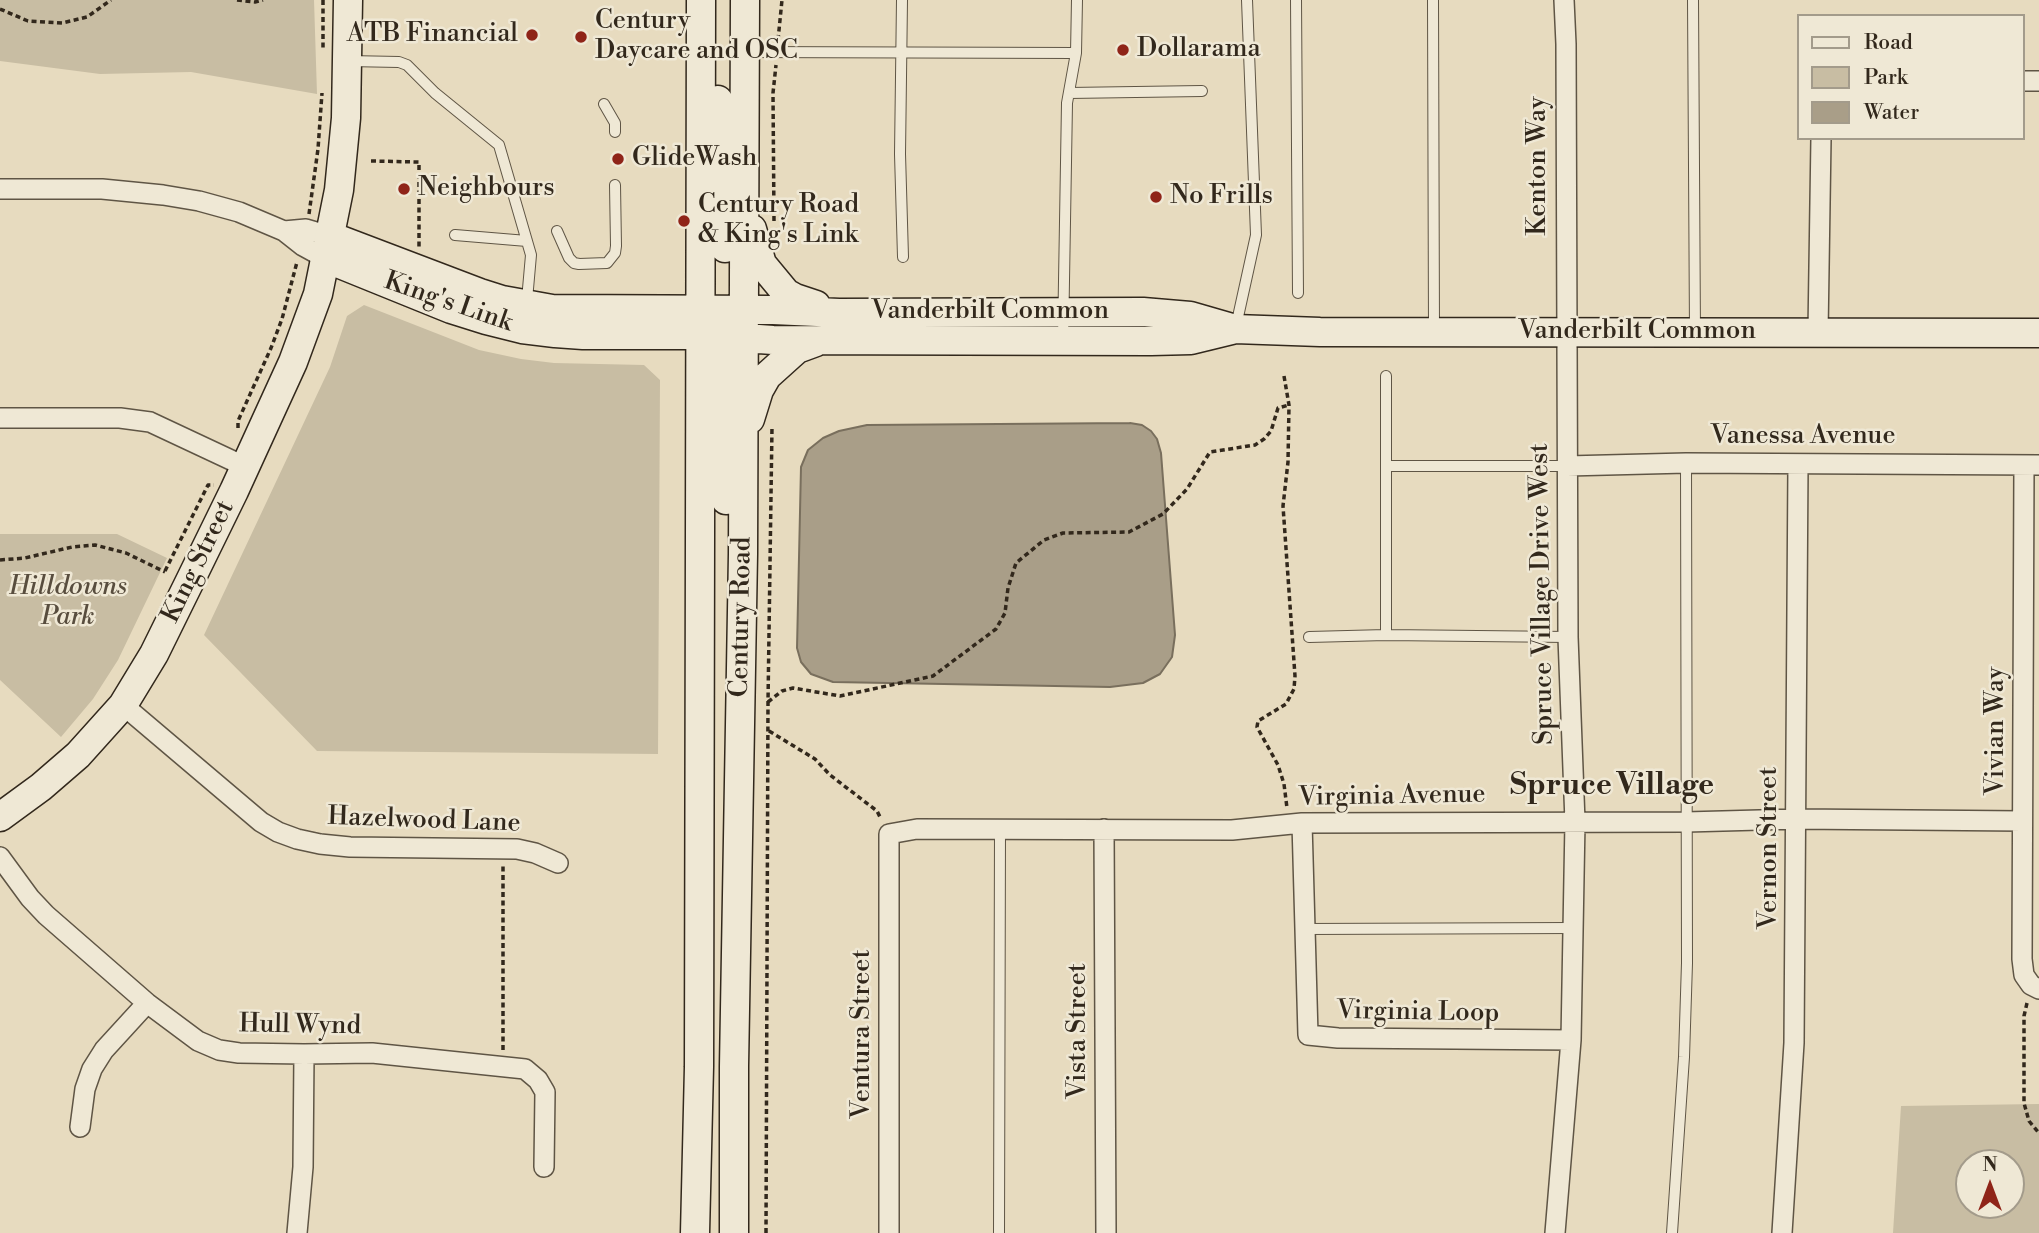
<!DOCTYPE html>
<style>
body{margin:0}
#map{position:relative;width:2039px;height:1233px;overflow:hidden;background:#e7dbbf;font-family:"Libre Bodoni",serif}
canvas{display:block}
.legend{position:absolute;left:1797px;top:14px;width:228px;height:126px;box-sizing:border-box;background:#efe8d5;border:2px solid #a39b8b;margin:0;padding:9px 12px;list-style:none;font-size:21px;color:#32281c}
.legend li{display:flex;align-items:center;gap:14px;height:35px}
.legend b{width:35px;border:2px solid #a39b8b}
.north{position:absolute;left:1955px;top:1149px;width:70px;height:70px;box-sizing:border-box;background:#efe8d5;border:2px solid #a39b8b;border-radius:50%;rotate:0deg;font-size:19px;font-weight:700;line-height:28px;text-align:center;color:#32281c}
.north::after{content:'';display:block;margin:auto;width:24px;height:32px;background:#8f2418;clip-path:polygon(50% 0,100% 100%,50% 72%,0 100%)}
</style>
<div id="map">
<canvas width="2039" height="1233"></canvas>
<ul class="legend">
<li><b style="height:9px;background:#efe8d5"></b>Road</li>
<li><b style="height:19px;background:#c8bda3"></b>Park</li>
<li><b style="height:19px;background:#a99e88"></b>Water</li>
</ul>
<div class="north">N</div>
</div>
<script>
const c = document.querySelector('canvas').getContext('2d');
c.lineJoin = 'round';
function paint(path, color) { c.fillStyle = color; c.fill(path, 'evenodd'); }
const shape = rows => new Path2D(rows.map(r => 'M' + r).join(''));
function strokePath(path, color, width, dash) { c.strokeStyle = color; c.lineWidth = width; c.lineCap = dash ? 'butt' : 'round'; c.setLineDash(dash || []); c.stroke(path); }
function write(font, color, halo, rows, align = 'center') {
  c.font = font + ' "Libre Bodoni",serif'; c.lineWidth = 5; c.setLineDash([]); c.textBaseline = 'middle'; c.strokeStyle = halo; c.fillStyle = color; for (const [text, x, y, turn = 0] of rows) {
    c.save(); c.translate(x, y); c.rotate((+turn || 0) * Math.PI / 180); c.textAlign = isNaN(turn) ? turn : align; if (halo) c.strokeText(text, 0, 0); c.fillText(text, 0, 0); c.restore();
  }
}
paint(shape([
 [0,0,314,0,317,94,191,72,100,74,0,61],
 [364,305,479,350,521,359,554,363,644,365,660,380,658,754,317,751,204,635,330,367,347,316],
 [0,534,117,534,167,558,118,660,93,699,61,737,0,680],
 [2039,1104,2039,1233,1893,1233,1901,1106],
 [1969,1163,2011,1163,2011,1205,1969,1205]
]), '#c8bda3');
const water = shape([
 [1130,423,1142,425,1151,431,1157,439,1161,453,1175,635,1172,657,1160,674,1143,683,1110,687,833,682,811,674,801,662,797,648,801,467,808,450,823,438,839,431,867,425,1130,423]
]);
paint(water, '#a99e88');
strokePath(water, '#796f5d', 2);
const lane = shape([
 [902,0,900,154,903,257],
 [1296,0,1298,293],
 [1433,0,1434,331],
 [1693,0,1695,332],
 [746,52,1076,53],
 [348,61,399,62,407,65,435,93,499,145,531,255,527,300],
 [1069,93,1202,91],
 [604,104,615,123,615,132],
 [557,231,569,258,574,263,579,264,607,263,615,253,616,246,615,185],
 [455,235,527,241],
 [1236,326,1256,235,1247,0],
 [1063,340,1067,103,1076,53,1077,0],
 [1386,376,1386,635],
 [1387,466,1567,466],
 [1309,637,1386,635,1568,637],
 [1306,929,1573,928],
 [999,1233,1000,829],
 [1672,1233,1684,1057,1687,963,1686,463]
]);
const street = shape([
 [2023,81,2039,81],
 [0,189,102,189,163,195,199,201,239,212,284,231,303,246,325,258],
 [284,231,306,229,330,236],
 [1818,332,1821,138],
 [0,418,120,418,150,422,246,467],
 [2024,465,2022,959,2024,975,2031,985,2039,989],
 [1567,466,1686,463,2039,465],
 [123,705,261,822,278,832,297,839,320,844,350,847,517,849,535,853,558,863],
 [1302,823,1308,1035,1338,1038,1571,1040],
 [1104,829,1106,1233],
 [0,857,30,898,46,915,147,1003,198,1041,219,1050,239,1053,304,1054,372,1053,525,1069,538,1080,545,1092,544,1167],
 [80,1127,85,1089,92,1069,104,1050,147,1003],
 [297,1233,303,1167,304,1054],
 [889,1233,889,834,917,829,1232,830,1302,823,1686,822,1796,819,2022,821],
 [1555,1233,1571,1040,1575,822,1568,637,1566,44,1564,0],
 [1782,1233,1794,1043,1798,464]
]);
const secondary = shape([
 [718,100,725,218,725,248],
 [752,229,762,264,786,293,795,298,816,305],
 [330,236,480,293,502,300,552,309,773,310,839,313,1143,312,1190,316,1235,329,1320,332,2039,333],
 [325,258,451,309,486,320,522,329,555,333,583,335,700,335,773,340,1151,341,1191,340,1232,330],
 [716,332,718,336,722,438,726,500],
 [750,419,759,390,767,376,797,349,816,342],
 [0,817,41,787,78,755,123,705,154,654,189,583,234,491,293,362,318,294,339,190,346,118,348,0],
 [695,1233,699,1067,701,0],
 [734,1233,734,1066,743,554,745,0]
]);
strokePath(lane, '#5f5545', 12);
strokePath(street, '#5f5545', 22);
strokePath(secondary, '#32281c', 31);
strokePath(shape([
 [237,0,255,2,263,0],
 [323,0,323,50],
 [0,9,28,21,62,23,87,17,111,0],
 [778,40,782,0],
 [371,161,419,162,419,247],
 [309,214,318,149,322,93],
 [774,221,773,93,776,65],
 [1284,376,1289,405,1288,462,1283,506,1295,676,1294,689,1286,704,1258,721,1257,727,1278,765,1284,784,1287,808],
 [238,428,238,421,271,348,282,319,297,262],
 [0,560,25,558,72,547,95,545,126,553,165,572],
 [165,571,208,485,214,485],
 [768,702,782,691,793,688,840,696,933,676,996,629,1005,613,1008,588,1016,563,1044,540,1063,533,1129,532,1163,514,1187,489,1210,452,1255,445,1264,439,1271,431,1278,408,1289,405],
 [769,731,815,759,830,775,877,811,881,819],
 [2027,1003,2024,1016,2024,1103,2029,1121,2039,1133],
 [503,1050,503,865],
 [766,1233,768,702,772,427]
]), '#32281c', 3.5, [5, 3.5]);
strokePath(lane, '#efe8d5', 10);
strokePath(street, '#efe8d5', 19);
strokePath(secondary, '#efe8d5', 28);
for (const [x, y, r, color] of [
 [532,35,7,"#8f2418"],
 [581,37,7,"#8f2418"],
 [1123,50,7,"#8f2418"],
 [618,159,7,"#8f2418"],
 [404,189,7,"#8f2418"],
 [1156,197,7,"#8f2418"],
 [684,221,7,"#8f2418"]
]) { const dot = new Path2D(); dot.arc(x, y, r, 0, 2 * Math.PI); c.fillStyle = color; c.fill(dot); strokePath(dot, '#efe8d5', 2.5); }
write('26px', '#32281c', '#efe8d5', [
 ["Century",595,22],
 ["Daycare and OSC",595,52],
 ["ATB Financial",518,35,"right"],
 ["Dollarama",1137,50],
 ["GlideWash",632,159],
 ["Neighbours",418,189],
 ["No Frills",1170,197],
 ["Century Road",698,206],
 ["& King's Link",698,236]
], 'left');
write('26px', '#32281c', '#efe8d5', [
 ["Kenton Way",1539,166,-90],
 ["King's Link",448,303,19],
 ["Vanderbilt Common",990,312],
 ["Vanderbilt Common",1637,332],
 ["Vanessa Avenue",1803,437],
 ["King Street",199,562,-64],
 ["Spruce Village Drive West",1543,594,-91],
 ["Century Road",742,617,-89],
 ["Vivian Way",1997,731,-90],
 ["Virginia Avenue",1392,797,-1],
 ["Hazelwood Lane",424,821,2],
 ["Vernon Street",1770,848,-90],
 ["Virginia Loop",1418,1013,1],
 ["Hull Wynd",300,1026,1],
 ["Vista Street",1079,1031,-90],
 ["Ventura Street",863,1034,-90]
]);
write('italic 26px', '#584d3e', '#efe8d5', [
 ["Hilldowns",68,588],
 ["Park",68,618]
]);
write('bold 30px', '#32281c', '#efe8d5', [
 ["Spruce Village",1612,787]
]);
</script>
